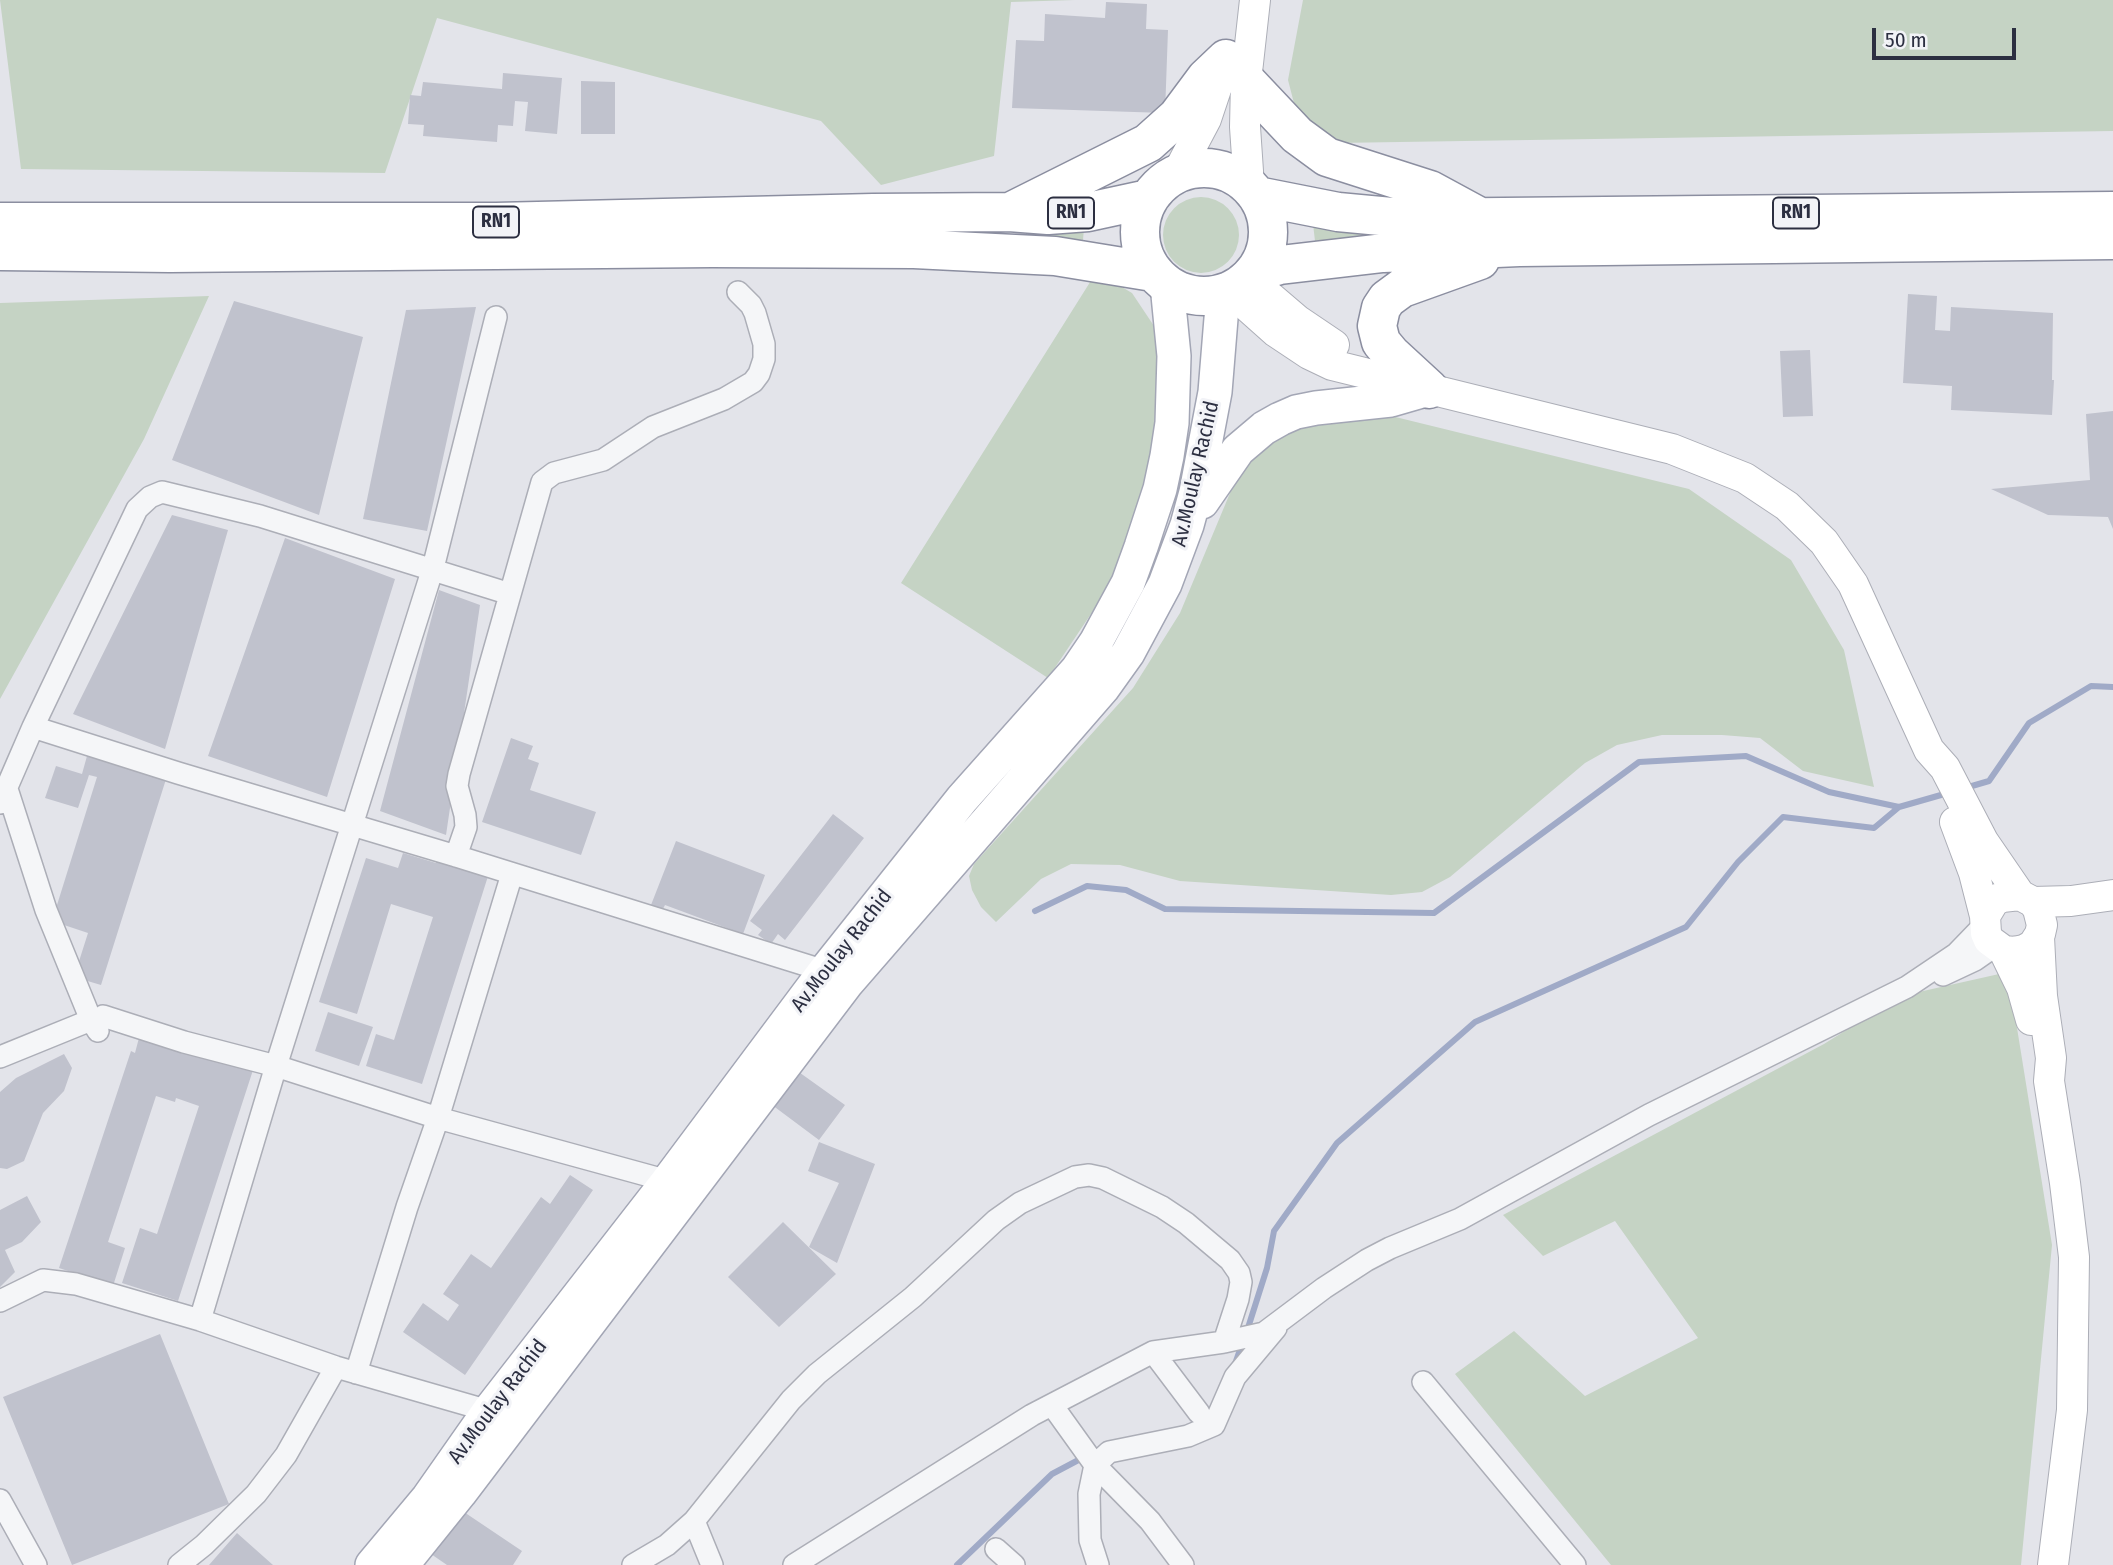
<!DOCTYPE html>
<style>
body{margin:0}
#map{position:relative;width:2113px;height:1565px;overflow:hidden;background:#e3e4ea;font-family:"Fira Sans Condensed",sans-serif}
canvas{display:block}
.scale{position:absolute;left:1872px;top:28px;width:144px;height:32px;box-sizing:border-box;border:4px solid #2c2f41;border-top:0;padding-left:9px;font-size:21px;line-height:24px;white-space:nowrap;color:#2c2f41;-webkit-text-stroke:5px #f2f3f7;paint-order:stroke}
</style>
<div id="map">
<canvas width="2113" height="1565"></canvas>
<div class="scale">50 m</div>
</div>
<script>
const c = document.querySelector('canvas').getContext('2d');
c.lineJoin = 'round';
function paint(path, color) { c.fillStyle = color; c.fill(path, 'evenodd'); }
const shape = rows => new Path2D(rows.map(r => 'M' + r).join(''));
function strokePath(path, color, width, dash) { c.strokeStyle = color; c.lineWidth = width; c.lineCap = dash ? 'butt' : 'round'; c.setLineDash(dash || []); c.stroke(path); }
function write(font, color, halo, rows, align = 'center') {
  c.font = font + ' "Fira Sans Condensed",sans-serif'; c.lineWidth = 6; c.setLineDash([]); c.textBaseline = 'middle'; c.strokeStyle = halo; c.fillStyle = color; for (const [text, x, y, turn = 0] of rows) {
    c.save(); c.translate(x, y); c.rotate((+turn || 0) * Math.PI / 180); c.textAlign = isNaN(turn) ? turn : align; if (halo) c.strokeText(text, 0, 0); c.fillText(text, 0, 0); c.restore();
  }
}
paint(shape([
 [0,0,1075,0,1011,2,994,156,881,185,821,121,437,18,385,173,21,169],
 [1303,0,2113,0,2113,131,1335,143,1295,107,1288,80],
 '1163 235a38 38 0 1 1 76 0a38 38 0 1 1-76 0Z',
 [1313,224,1392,235,1315,241],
 [1084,228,1083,240,1025,233],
 [1092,279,1115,283,1132,293,1156,329,1161,348,1158,446,1126,549,1107,590,1048,678,901,583],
 [209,296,144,439,0,699,0,303],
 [1375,412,1689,489,1791,560,1844,650,1874,787,1803,771,1760,738,1722,735,1662,735,1617,745,1585,763,1450,877,1422,892,1391,895,1180,881,1120,865,1071,864,1041,879,996,922,981,907,972,890,969,876,974,864,1133,688,1180,613,1240,469,1281,431],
 [2008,972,2052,1245,2021,1565,1611,1565,1455,1374,1514,1331,1585,1396,1698,1338,1615,1221,1543,1256,1503,1215,1824,1044,1901,996]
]), '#c5d3c4');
strokePath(shape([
 [1965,788,1989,781,2029,723,2091,686,2113,687],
 [1035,911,1087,886,1126,890,1165,909,1434,913,1639,762,1746,756,1829,792,1899,807,1948,793],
 [1247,1331,1267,1268,1274,1231,1337,1143,1475,1022,1686,927,1738,862,1783,817,1874,828,1899,807],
 [1235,1364,1243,1341],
 [957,1565,1052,1474,1086,1456]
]), '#a0aac7', 6);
paint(shape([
 [1106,2,1147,4,1146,29,1168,30,1165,113,1012,108,1016,40,1044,41,1045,14,1105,18],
 [503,73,562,78,557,134,525,131,528,102,515,101,513,126,498,125,497,142,423,136,424,125,408,124,410,95,421,96,423,82,502,89],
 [581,81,615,82,615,134,581,134],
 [1908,294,1937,296,1935,330,1950,331,1951,307,2053,313,2052,380,2054,380,2052,415,1951,410,1952,386,1903,383],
 [234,301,363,337,319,515,172,460],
 [476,307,427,531,363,519,406,310],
 [1810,350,1813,416,1783,417,1780,351],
 [2113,411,2113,529,2108,517,2048,515,1991,489,2090,480,2086,414],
 [172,515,228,530,165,749,73,714],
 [285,538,395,579,327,797,208,756],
 [439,590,480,605,446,835,380,811],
 [511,738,533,746,528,759,539,763,530,790,596,812,581,855,482,822],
 [95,754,167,776,101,985,74,977,88,933,52,921,97,777,89,775,78,808,45,798,56,766,82,774,87,756,93,758],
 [833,814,864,838,785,940,778,934,771,944,758,935,762,930,750,921],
 [676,841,765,875,743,934,665,905,663,909,651,905],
 [403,853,436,863,438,856,489,873,422,1084,366,1066,376,1034,394,1040,433,917,391,904,357,1014,319,1002,366,858,398,868],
 [328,1012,373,1027,359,1066,315,1051],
 [140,1034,253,1070,178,1301,122,1283,140,1228,157,1234,199,1106,176,1098,175,1102,156,1096,108,1242,125,1248,113,1286,59,1268,131,1051,135,1053],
 [64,1054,72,1068,64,1091,43,1113,24,1161,7,1169,0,1168,0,1092,16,1078],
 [789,1065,845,1105,819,1140,764,1099],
 [819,1142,875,1164,837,1263,809,1247,839,1183,808,1171],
 [570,1175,593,1190,465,1375,403,1332,423,1303,448,1321,459,1305,443,1294,471,1254,491,1268,541,1197,550,1204],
 [27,1196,41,1222,22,1242,5,1250,15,1272,0,1287,0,1210],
 [783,1222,836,1274,779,1327,728,1277],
 [160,1334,229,1504,72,1565,3,1397],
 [461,1510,522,1551,513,1565,447,1565,431,1554],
 [237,1533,273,1565,209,1565]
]), '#c0c2cd');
const street = shape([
 [33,727,178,773,456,856,825,971,833,976],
 [7,789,46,910,91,1020,98,1031],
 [0,803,33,727,137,509,150,497,162,492,260,516,510,594],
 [456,856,466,827,465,815,457,786,459,774,542,482,554,473,603,460,653,427,724,399,753,382,759,374,764,359,764,344,755,313,751,305,738,292],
 [1943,975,1975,960,1995,946],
 [103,1016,184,1042,276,1066,438,1118,668,1181],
 [0,1057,91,1020],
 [0,1301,43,1280,76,1284,200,1320,336,1367,489,1411],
 [200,1320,276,1066,433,568,496,317],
 [1153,1352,1199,1413],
 [356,1373,407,1207,438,1118,512,874],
 [1423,1382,1575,1565],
 [1052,1405,1095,1465,1150,1521,1183,1565],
 [0,1500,36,1565],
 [694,1521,712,1565],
 [996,1549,1014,1565],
 [179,1565,204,1545,256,1494,286,1455,336,1367],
 [633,1565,667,1545,694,1521,791,1400,817,1374,913,1297,996,1220,1020,1203,1075,1177,1089,1175,1103,1178,1162,1207,1186,1223,1230,1260,1239,1273,1241,1282,1238,1299,1224,1342],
 [794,1565,1032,1415,1153,1352,1224,1342,1264,1333,1324,1288,1367,1260,1390,1248,1460,1219,1649,1115,1907,987,1956,954,1984,925],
 [1098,1565,1090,1540,1089,1494,1095,1465,1109,1452,1188,1436,1214,1425,1235,1377,1276,1328]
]);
const secondary = shape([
 [1177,174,1206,119,1225,62],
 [1249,186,1245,127,1246,81,1255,0],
 [1249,279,1297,320,1334,345],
 [1230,291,1276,332,1309,354,1332,365,1672,449,1745,478,1787,506,1824,542,1853,584,1929,750,1945,768,1983,841,2020,895],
 [1955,822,1974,873,1985,916,1986,933,1989,940,2004,951,2014,952,2024,950,2033,945,2040,934,2042,925,2038,909,2033,902,2020,895,2002,897,1994,901,1985,916],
 [2033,902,2071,901,2113,895],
 [2039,937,2042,996,2051,1058,2049,1081,2065,1183,2074,1257,2072,1410,2053,1565],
 [2004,951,2022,988,2031,1020]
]);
const primary = shape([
 [1202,502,1238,450,1264,428,1280,419,1296,412,1316,408,1391,400,1429,389],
 [372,1565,428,1498,489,1411,668,1181,825,971,962,799,1077,670,1096,642,1128,583,1141,547,1160,489,1167,456,1172,423,1174,356,1167,285],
 [402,1565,460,1493,846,984,1103,688,1128,653,1165,584,1187,525,1196,492,1215,392,1223,294]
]);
const highway = shape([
 [1246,81,1297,135,1327,157,1430,190,1478,216],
 '1140 232a64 64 0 1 1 128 0a64 64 0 1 1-128 0Z',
 [1257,196,1338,212,1402,218,2113,211],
 [1014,210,1148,143,1177,117,1206,78,1226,59],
 [0,222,496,222,873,213,1009,212,1048,215,1088,212,1148,199],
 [0,251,170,253,712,248,914,249,1055,256,1153,272],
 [1255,272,1280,265,1383,253,1519,247,2113,240],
 [1429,389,1391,354,1381,342,1377,326,1381,308,1387,299,1402,288,1480,260]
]);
strokePath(street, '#acaeb7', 24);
strokePath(secondary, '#acaeb7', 32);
strokePath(primary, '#a3a6b5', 36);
strokePath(highway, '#8b8ea0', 41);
strokePath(street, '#f5f6f8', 21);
strokePath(secondary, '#fff', 30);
strokePath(primary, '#fff', 33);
strokePath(highway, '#fff', 38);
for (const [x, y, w] of [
 [1071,213,46],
 [1796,213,46],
 [496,222,46]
]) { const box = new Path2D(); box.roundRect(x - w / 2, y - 15.5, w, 31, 5); c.fillStyle = '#f2f3f7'; c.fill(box); strokePath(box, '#2c2f41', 2); }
write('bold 19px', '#2c2f41', null, [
 ["RN1",1071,213],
 ["RN1",1796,213],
 ["RN1",496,222]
]);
write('21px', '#2c2f41', '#f2f3f7', [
 ["Av.Moulay Rachid",1196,474,-77],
 ["Av.Moulay Rachid",842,951,-52],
 ["Av.Moulay Rachid",498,1402,-53]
]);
</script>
